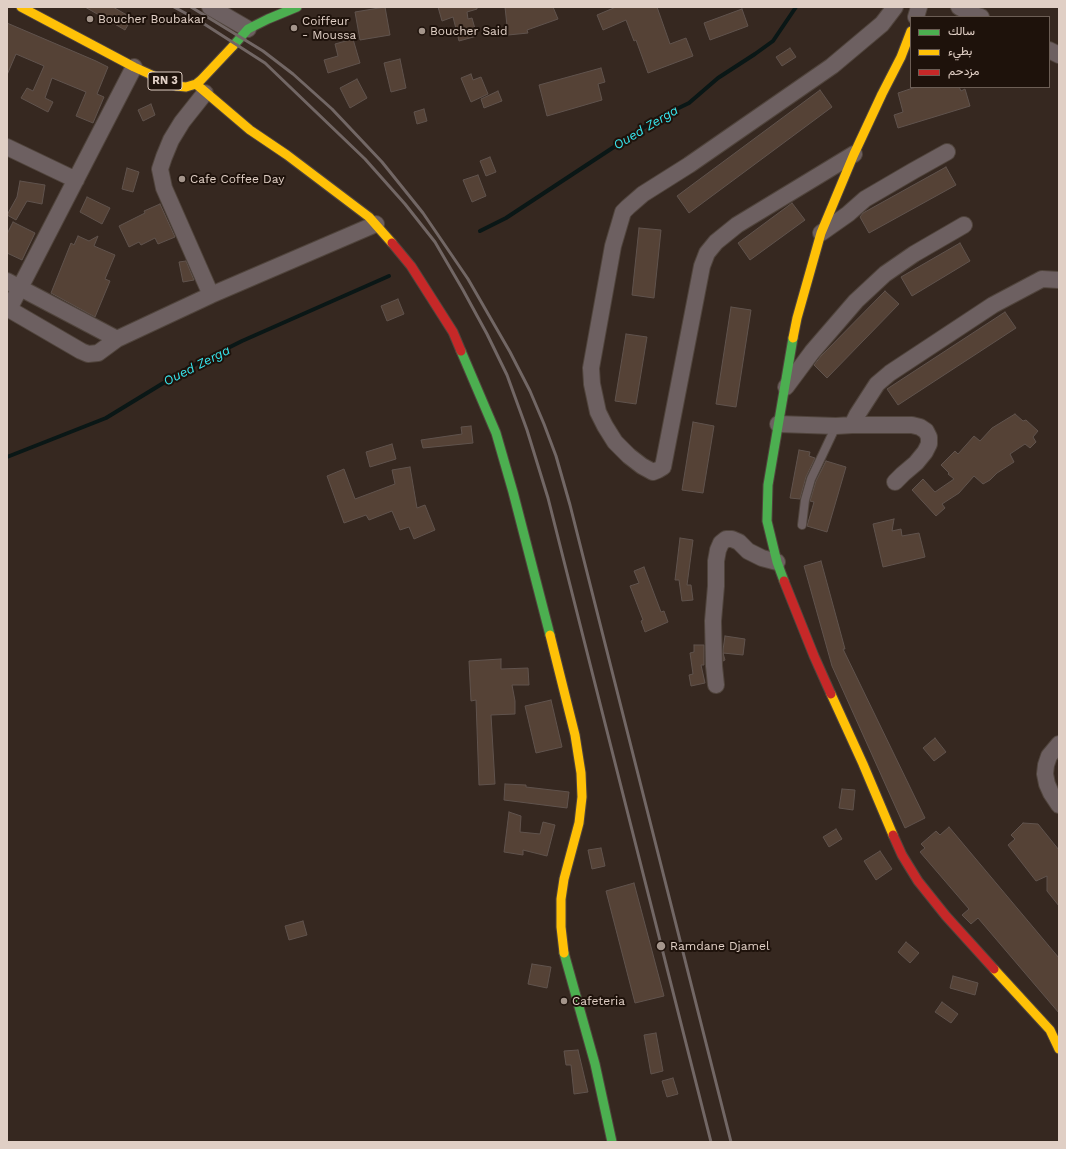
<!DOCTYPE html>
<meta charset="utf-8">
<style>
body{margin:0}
#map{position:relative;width:1066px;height:1149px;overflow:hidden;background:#362820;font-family:"Work Sans",Vazirmatn,sans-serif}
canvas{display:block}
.frame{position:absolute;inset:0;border:8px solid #e0cfc5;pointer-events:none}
.legend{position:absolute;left:910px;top:16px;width:140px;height:72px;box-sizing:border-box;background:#1e120b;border:1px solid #6c5e55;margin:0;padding:5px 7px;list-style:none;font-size:12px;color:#e0cfc5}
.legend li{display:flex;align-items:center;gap:8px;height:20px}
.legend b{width:20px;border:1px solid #6c5e55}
</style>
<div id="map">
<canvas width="1066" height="1149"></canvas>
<div class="frame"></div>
<ul class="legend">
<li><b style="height:5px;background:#4caf50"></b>سالك</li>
<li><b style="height:5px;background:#ffc107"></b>بطيء</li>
<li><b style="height:5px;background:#c62828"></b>مزدحم</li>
</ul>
</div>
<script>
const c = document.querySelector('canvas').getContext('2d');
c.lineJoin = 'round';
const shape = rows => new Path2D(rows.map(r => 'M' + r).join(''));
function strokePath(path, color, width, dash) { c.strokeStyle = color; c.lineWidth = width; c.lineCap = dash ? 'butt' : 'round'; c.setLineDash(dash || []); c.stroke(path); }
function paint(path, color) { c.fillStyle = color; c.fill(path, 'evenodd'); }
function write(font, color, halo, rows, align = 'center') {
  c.font = font + ' "Work Sans",sans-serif'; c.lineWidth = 4; c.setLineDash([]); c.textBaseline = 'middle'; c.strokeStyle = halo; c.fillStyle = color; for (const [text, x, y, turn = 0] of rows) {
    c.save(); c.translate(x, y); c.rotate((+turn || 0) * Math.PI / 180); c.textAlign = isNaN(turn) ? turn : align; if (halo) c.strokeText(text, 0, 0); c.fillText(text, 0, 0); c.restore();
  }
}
strokePath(shape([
 [480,231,506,218,658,118,689,103,718,78,755,54,773,41,796,7],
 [7,457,106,418,188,368,242,341,389,276]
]), '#0a1716', 4);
const building = shape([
 [85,7,113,7,132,18,125,30,85,7],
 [385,7,390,35,360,40,355,12,385,7],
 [438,7,477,7,477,9,467,12,468,19,472,18,477,36,459,41,453,17,442,21,438,7],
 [505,7,553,7,558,19,527,30,528,33,508,35,505,7],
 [616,7,657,7,670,44,686,38,693,56,648,73,636,40,634,41,626,20,603,30,597,15,616,7],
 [742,9,748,26,710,40,704,23,742,9],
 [7,23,96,61,108,67,97,94,104,97,93,123,76,116,86,92,52,78,45,98,53,102,48,112,21,98,27,88,33,91,44,66,16,54,7,75,7,23],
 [353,39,360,63,328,73,324,60,338,56,335,44,353,39],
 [790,48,796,57,782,66,776,57,790,48],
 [400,59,406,88,391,92,384,63,400,59],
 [601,68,605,82,598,84,602,100,547,116,539,85,601,68],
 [471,74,473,80,481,77,488,94,471,102,461,78,471,74],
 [357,79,367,98,350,108,340,88,357,79],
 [916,87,959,87,961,91,965,89,970,106,898,128,894,115,903,112,898,93,916,87],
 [820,90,832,107,689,213,677,196,820,90],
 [498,91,502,101,484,108,481,99,498,91],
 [151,104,155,115,143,121,138,110,151,104],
 [424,109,427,121,417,124,414,112,424,109],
 [490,157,496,172,486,176,480,161,490,157],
 [946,167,956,185,869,233,860,217,863,213,946,167],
 [127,168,139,172,133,192,122,189,127,168],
 [478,175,486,196,472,202,463,180,478,175],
 [20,181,45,185,42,204,27,201,16,220,7,215,17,197,20,181],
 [87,197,110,208,102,224,80,212,87,197],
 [792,203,805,220,750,260,738,243,792,203],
 [160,204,175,237,158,244,155,238,141,245,139,242,129,247,119,226,145,213,144,211,160,204],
 [13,222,35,233,22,260,7,253,7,234,13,222],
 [639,228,661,230,654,298,632,295,639,228],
 [78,236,89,241,98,236,94,246,115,255,105,279,110,281,95,317,51,293,71,243,74,245,78,236],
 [960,243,970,261,912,296,901,277,960,243],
 [186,261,194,280,183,282,179,262,186,261],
 [885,291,899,304,827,378,814,365,821,356,885,291],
 [398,299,404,314,387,321,381,306,398,299],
 [731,307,751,310,736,407,716,404,731,307],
 [1005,312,1016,328,898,405,887,389,1005,312],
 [626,334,647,337,636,404,615,401,626,334],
 [1015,414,1023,421,1026,420,1038,431,1033,437,1036,442,1030,448,1025,444,1010,454,1014,462,997,473,990,480,983,484,974,476,959,493,942,504,945,508,936,516,912,490,923,479,935,492,954,479,948,474,949,473,941,465,955,451,958,454,974,436,980,441,992,428,1015,414],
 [693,422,714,426,703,493,682,490,693,422],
 [471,426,473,443,423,448,421,440,462,434,461,427,471,426],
 [392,444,396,459,370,467,366,452,392,444],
 [799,450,810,452,809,456,815,458,806,477,800,499,790,498,799,450],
 [826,461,846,467,827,532,807,526,814,502,810,501,816,481,826,461],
 [410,467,417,508,425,505,435,530,414,539,409,527,400,530,392,511,369,520,366,515,344,523,327,476,344,469,355,499,395,484,392,470,410,467],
 [894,519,892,531,901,529,902,536,919,533,925,557,883,567,873,524,894,519],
 [680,538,693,540,687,585,691,585,693,600,682,601,679,580,675,580,680,538],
 [821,561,845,649,843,649,925,818,905,828,832,666,804,566,821,561],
 [644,567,661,612,664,611,668,622,645,632,641,621,643,620,630,586,639,583,634,571,644,567],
 [725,636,745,639,743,655,723,653,725,660,723,661,723,650,725,636],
 [694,645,704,645,704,665,701,665,705,683,691,686,689,675,693,674,690,653,694,652,694,645],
 [501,659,501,669,528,668,529,685,512,685,515,701,515,714,491,715,495,784,479,785,476,700,471,701,469,661,501,659],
 [551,700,562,747,536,753,525,706,551,700],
 [935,738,946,752,934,761,923,748,935,738],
 [505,784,526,785,526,787,569,792,567,808,504,800,505,784],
 [842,789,855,790,853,810,839,808,842,789],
 [509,812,521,816,520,832,540,834,543,822,555,825,547,856,523,850,523,855,504,852,509,812],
 [1023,823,1038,824,1059,850,1059,906,1047,891,1047,876,1036,881,1008,845,1015,839,1011,835,1023,823],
 [949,827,1059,958,1059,1013,978,918,971,924,962,915,969,909,920,852,925,848,921,844,936,831,940,835,949,827],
 [836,829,842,839,829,847,823,837,836,829],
 [601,848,605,866,592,869,588,850,601,848],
 [880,851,892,869,876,880,864,861,880,851],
 [634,883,664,996,635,1003,606,891,634,883],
 [303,921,307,935,289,940,285,926,303,921],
 [906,942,919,953,910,963,898,952,906,942],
 [532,964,551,967,547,988,528,984,532,964],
 [953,976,978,983,975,995,950,988,953,976],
 [942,1002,958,1014,951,1023,935,1012,942,1002],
 [656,1033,663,1071,651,1074,644,1035,656,1033],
 [578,1050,588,1092,574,1094,571,1065,566,1065,564,1051,578,1050],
 [673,1078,678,1094,667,1097,662,1081,673,1078]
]);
paint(building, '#554236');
strokePath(building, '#60534d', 1);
const lane = shape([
 [802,525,805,500,811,479,836,426]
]);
const street = shape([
 [210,7,248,29],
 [959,7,974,15,981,17],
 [916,17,919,7],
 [1049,50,1059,55],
 [205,93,182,122,171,140,164,157,160,169,164,188,211,295],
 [7,147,76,180],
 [854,154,737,225,716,242,707,253,702,266,663,467,658,470,653,472,642,466,629,456,615,442,605,426,598,412,592,384,591,368,613,246,623,212,628,207,643,194,689,165,832,66,882,24,895,7],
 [821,233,848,214,865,199,913,171,947,152],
 [7,281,117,339,98,353,88,354,81,351,7,308],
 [9,309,134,67],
 [117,339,211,295,376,224],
 [786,387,812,352,856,301,885,274,914,254,964,225],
 [778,424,836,426,852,425,857,415,877,384,890,373,993,305,1042,279,1059,280],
 [852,425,912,425,920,427,926,431,929,437,929,444,925,452,916,463,903,474,895,482],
 [716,685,714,666,713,621,716,586,716,561,718,550,721,543,726,539,732,539,739,542,748,551,762,558,777,562],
 [1059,744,1049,756,1046,765,1045,774,1047,784,1051,793,1059,805]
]);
const fast = shape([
 [233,46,248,29,268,19,297,7],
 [461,351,496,433,513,492,550,635],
 [784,581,777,562,767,521,768,485,793,338],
 [564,953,595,1064,612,1142]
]);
const slow = shape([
 [21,7,134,67,176,86,186,87,196,84,201,80,233,46],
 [196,84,250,130,287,155,369,217,392,243],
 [793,338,797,318,821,233,854,154,882,94,901,57,911,31],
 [550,635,575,735,581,773,582,797,579,823,564,879,561,899,561,927,564,953],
 [831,694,863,764,893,835],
 [994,969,1050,1030,1059,1049]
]);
const jam = shape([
 [392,243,411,266,453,332,461,351],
 [784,581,814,656,831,694],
 [893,835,902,855,918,881,946,916,994,969]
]);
strokePath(lane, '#50443c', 10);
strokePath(street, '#50443c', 18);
strokePath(fast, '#50443c', 11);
strokePath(slow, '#50443c', 11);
strokePath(jam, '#50443c', 11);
strokePath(lane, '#6d6061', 8);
strokePath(street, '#6d6061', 16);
strokePath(fast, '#4caf50', 9);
strokePath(slow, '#ffc107', 9);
strokePath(jam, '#c62828', 9);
strokePath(shape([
 [174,7,198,20,265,63,365,159,405,204,435,242,463,290,487,334,507,375,527,430,548,498,711,1142],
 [191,7,263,51,293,74,332,109,382,162,423,213,468,279,510,352,530,391,544,424,556,456,570,505,731,1142]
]), '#726765', 3);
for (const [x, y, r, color] of [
 [90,19,4,"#a4958b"],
 [294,28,4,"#a4958b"],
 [422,31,4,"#a4958b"],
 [182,179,4,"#a4958b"],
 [661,946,5,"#a4958b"],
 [564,1001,4,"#a4958b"]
]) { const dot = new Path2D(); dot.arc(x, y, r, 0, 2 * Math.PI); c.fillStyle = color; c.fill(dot); strokePath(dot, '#1e120b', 1.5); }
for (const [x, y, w] of [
 [165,81,34]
]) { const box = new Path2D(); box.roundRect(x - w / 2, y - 9, w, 18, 3); c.fillStyle = '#1e120b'; c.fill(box); strokePath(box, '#e0cfc5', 1); }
write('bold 11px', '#e0cfc5', null, [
 ["RN 3",165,81]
]);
write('12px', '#e0cfc5', '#1e120b', [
 ["Boucher Boubakar",98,19],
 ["Coiffeur",302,21],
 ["- Moussa",302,35],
 ["Boucher Said",430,31],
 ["Cafe Coffee Day",190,179],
 ["Ramdane Djamel",670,946],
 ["Cafeteria",572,1001]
], 'left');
write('italic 13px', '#37e5ed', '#1e120b', [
 ["Oued Zerga",646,128,-31],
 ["Oued Zerga",197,366,-27]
]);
</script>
